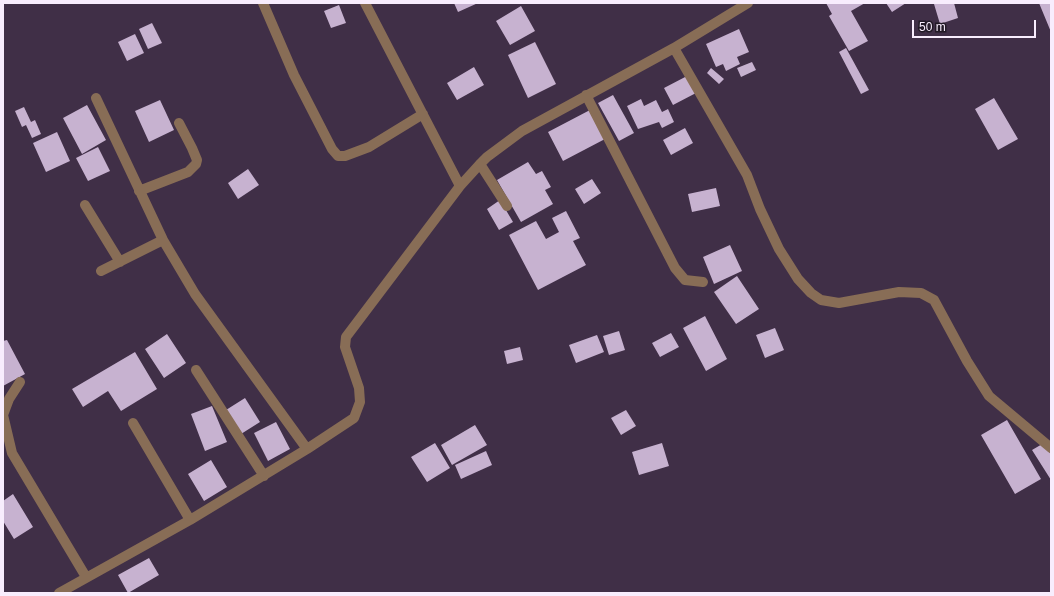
<!DOCTYPE html>
<style>
body{margin:0}
#map{position:relative;width:1054px;height:596px;overflow:hidden;background:#402f47;font-family:Arial,sans-serif}
canvas{display:block}
.frame{position:absolute;inset:0;border:4px solid #f8edfd;pointer-events:none}
.scale{position:absolute;left:912px;top:20px;width:124px;height:18px;box-sizing:border-box;border:2px solid #f8edfd;border-top:0;padding-left:5px;font-size:12px;line-height:14px;white-space:nowrap;color:#f8edfd;-webkit-text-stroke:3px #221a26;paint-order:stroke}
</style>
<div id="map">
<canvas width="1054" height="596"></canvas>
<div class="frame"></div>
<div class="scale">50 m</div>
</div>
<script>
const c = document.querySelector('canvas').getContext('2d');
c.lineJoin = 'round';
function paint(path, color) { c.fillStyle = color; c.fill(path, 'evenodd'); }
const shape = rows => new Path2D(rows.map(r => 'M' + r).join(''));
function strokePath(path, color, width, dash) { c.strokeStyle = color; c.lineWidth = width; c.lineCap = dash ? 'butt' : 'round'; c.setLineDash(dash || []); c.stroke(path); }
paint(shape([
 [454,3,478,3,458,12],
 [826,3,865,3,851,11,868,41,849,51,829,16,832,14],
 [886,3,906,3,892,12],
 [938,3,954,3,958,18,940,24,934,4],
 [1039,3,1051,3,1051,32],
 [339,5,346,23,331,28,324,11],
 [521,6,535,31,510,45,496,21],
 [152,23,162,43,148,49,139,29],
 [739,29,749,52,737,57,740,64,726,71,723,64,716,67,706,44],
 [135,34,144,53,127,61,118,42],
 [535,42,556,84,528,98,508,55],
 [846,48,869,90,861,94,839,52],
 [752,62,756,70,741,77,737,68],
 [474,67,484,85,457,100,447,83],
 [711,68,724,79,719,84,707,73],
 [687,76,696,93,673,105,664,88],
 [613,95,634,133,619,141,598,103],
 [994,98,1018,139,998,150,975,109],
 [641,99,644,106,656,100,662,112,668,109,674,122,662,128,659,122,638,129,627,106],
 [160,100,174,130,149,142,135,111],
 [87,105,106,140,82,154,63,118],
 [24,107,31,122,35,120,41,134,32,138,26,125,22,127,15,111],
 [590,110,605,139,563,161,548,132],
 [685,128,693,143,671,155,663,140],
 [57,132,70,161,46,172,33,143],
 [98,147,110,171,88,181,76,158],
 [528,162,536,174,542,171,551,187,545,190,553,204,521,222,497,180],
 [248,169,259,185,238,199,228,183],
 [592,179,601,193,584,204,575,189],
 [716,188,720,206,692,212,688,194],
 [500,200,513,222,499,230,487,209],
 [566,211,580,238,573,241,586,265,538,290,509,235,536,221,546,239,559,232,552,218],
 [730,245,742,271,714,284,703,257],
 [737,276,759,309,736,324,714,292],
 [705,316,727,359,706,371,683,328],
 [775,328,784,350,765,358,756,335],
 [619,331,625,350,609,355,603,336],
 [671,333,679,347,660,357,652,343],
 [167,334,186,363,164,378,145,349],
 [597,335,604,352,576,363,569,345],
 [7,340,25,374,3,386,3,341],
 [520,347,523,360,507,364,504,351],
 [135,352,157,389,121,411,108,391,83,407,72,389],
 [245,398,260,422,241,434,226,410],
 [212,406,227,442,205,451,191,414],
 [626,410,636,426,621,435,611,418],
 [1007,420,1041,479,1015,494,981,435],
 [276,422,290,449,268,461,254,433],
 [475,425,487,445,452,465,441,445],
 [435,443,450,468,427,482,411,457],
 [662,443,669,466,639,475,632,452],
 [1044,443,1051,455,1051,480,1032,450],
 [486,451,492,465,461,479,455,465],
 [211,460,227,487,204,501,188,474],
 [13,494,33,527,14,539,3,521,3,501],
 [149,558,159,575,128,593,118,575]
]), '#c7b2d0');
strokePath(shape([
 [263,3,294,75,332,149,338,156,345,156,369,147,423,114],
 [365,3,460,186],
 [674,48,747,175,760,209,779,249,798,279,811,293,821,300,839,303,899,292,921,293,934,300,967,361,989,396,1051,448],
 [586,95,675,268,685,280,703,282],
 [96,98,163,240,195,294,307,449],
 [480,164,507,206],
 [139,191,188,172,196,164,197,160,192,148,179,123],
 [85,205,120,262],
 [101,271,163,240],
 [196,370,264,476],
 [20,382,9,399,3,415,12,453,86,577],
 [133,423,190,520],
 [59,593,190,520,307,449,354,418,360,402,359,388,345,347,346,337,460,186,480,164,487,157,522,131,674,48,748,3]
]), '#886d56', 10);
</script>
